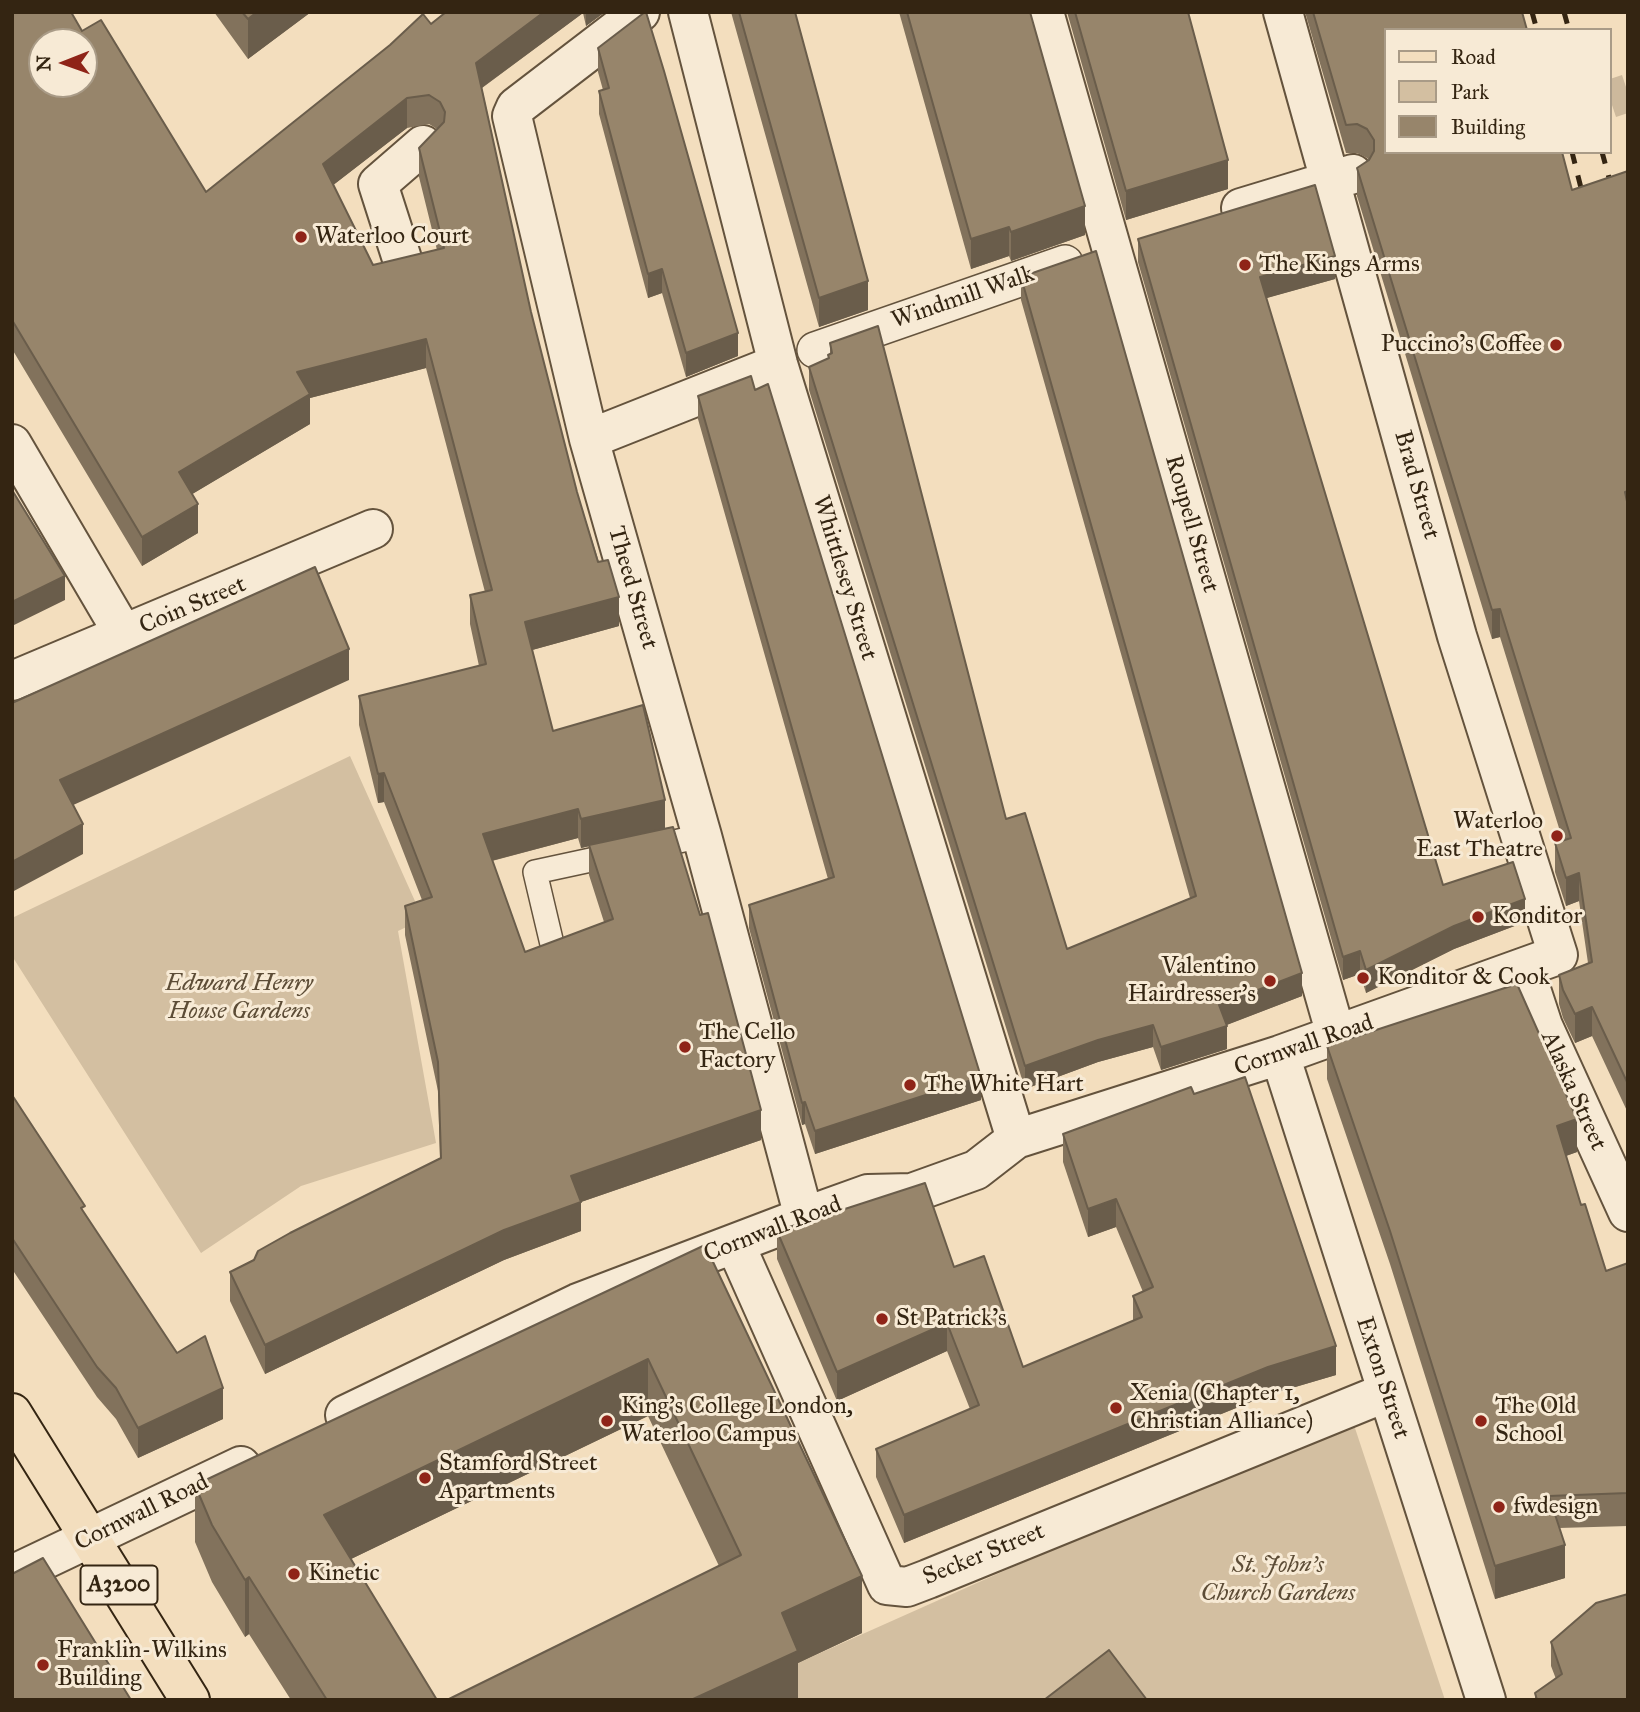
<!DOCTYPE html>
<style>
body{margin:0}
#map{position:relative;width:1640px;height:1712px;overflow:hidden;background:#f3debe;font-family:"IM FELL Great Primer",serif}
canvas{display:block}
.frame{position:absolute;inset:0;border:14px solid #342512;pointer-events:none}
.legend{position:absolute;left:1384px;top:28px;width:228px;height:126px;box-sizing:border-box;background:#f7ead5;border:2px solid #a99b87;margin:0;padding:9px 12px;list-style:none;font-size:21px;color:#342512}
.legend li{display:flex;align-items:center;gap:14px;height:35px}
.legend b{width:35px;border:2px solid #a99b87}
.north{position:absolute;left:28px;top:28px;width:70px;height:70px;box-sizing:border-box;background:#f7ead5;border:2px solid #a99b87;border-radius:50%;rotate:269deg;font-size:19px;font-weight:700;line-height:28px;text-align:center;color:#342512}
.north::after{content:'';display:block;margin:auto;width:24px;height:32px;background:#8f2418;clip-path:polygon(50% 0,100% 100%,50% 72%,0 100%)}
</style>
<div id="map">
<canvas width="1640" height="1712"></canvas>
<div class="frame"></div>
<ul class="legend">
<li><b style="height:9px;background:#f3debe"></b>Road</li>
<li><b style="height:19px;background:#d3bfa1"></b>Park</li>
<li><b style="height:19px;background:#97856b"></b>Building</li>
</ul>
<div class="north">N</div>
</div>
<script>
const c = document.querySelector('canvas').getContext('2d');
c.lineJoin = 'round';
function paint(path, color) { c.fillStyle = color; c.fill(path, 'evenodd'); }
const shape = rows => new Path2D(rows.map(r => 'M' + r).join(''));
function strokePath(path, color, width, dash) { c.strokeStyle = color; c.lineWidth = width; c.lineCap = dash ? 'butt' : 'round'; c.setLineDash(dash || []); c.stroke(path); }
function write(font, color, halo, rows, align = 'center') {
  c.font = font + ' "IM FELL Great Primer",serif'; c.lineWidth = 6; c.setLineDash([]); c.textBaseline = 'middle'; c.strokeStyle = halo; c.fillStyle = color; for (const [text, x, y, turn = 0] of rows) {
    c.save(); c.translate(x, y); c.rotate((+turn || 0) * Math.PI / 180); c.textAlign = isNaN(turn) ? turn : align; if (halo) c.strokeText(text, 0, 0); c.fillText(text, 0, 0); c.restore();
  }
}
paint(shape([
 [350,756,423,919,398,931,436,1143,301,1186,201,1253,12,956,12,918],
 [1351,1416,1445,1700,794,1700,782,1670]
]), '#d3bfa1');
strokePath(shape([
 [1610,99,1628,93]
]), '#cdb99c', 38, [38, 19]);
const service = shape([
 [552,944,535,872,702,836]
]);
const pedestrian = shape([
 [815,350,1065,263]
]);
const minor = shape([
 [640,12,516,107,512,116,589,439,702,836,804,1217],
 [688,12,778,364,1016,1139],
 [1044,12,1336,1035],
 [1241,208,1353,174],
 [403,262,378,184,423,145],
 [589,439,778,364],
 [12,444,124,635],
 [12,681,373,529],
 [1524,968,1543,1026,1628,1212],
 [1280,1055,1486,1700],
 [735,1244,887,1585,907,1587,928,1579,1387,1392],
 [345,1415,578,1303,804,1217,868,1194,912,1193,976,1170,1016,1139,1280,1055,1558,955,1457,636,1283,12],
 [12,1575,241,1466]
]);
const primary = shape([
 [12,1413,190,1700]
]);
strokePath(service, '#64533d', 26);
strokePath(pedestrian, '#64533d', 38);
strokePath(minor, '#64533d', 42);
strokePath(primary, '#342512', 42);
strokePath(service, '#f7ead5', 23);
strokePath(pedestrian, '#f7ead5', 35);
strokePath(minor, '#f7ead5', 38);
strokePath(primary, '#f3debe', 38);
strokePath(shape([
 [1532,12,1537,30],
 [1564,12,1569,30],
 [1572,152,1585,204],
 [1602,152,1614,196]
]), '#342512', 5, [12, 12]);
paint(shape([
 [12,12,82,31,206,192,446,12,605,12,586,26,583,13,482,88,531,312,577,492,619,626,532,650,553,731,665,829,761,1140,581,1202,581,1231,504,1260,265,1374,230,1301,230,1272,440,1158,438,1091,405,935,405,906,422,900,384,802,378,803,359,725,359,696,479,666,470,624,470,595,485,592,426,368,310,398,310,424,192,494,198,533,142,566,12,349],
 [429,124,437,129,419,148,419,177,437,250,373,265,333,185,407,128],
 [578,838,581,848,589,846,589,875,604,922,525,952,492,861],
 [214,12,311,12,248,59],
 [731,12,795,12,868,310,819,327],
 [899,12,1030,12,1085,235,1011,261,1009,256,971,269],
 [1067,12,1188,12,1228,189,1126,220],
 [1305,12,1522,12,1572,190,1628,171,1628,1113,1592,1036,1575,1043,1563,1018,1559,1004,1559,975,1588,963,1579,901,1566,906,1555,872,1555,843,1563,841,1500,637,1492,639,1357,196,1357,168,1369,160,1367,158,1357,153,1346,153],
 [598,48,738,356,686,377,662,293,648,298,599,114,599,91,603,90,598,72],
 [1138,239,1335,279,1266,298,1443,885,1525,922,1454,949,1366,993,1360,974,1343,980,1138,262],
 [1021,277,1302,996,1226,1025,1227,1049,1161,1070,1153,1047,1098,1062,1025,1089,809,390,809,367,828,358,828,355,830,354,830,343,1006,819,1067,949,1190,898,1021,300],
 [698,396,981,1100,815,1154,805,1124,802,1125,749,928,749,905,828,879,698,419],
 [1327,1046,1577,1152,1566,1156,1581,1205,1606,1271,1628,1263,1628,1526,1559,1528,1565,1578,1495,1599,1390,1264,1327,1079],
 [12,1095,85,1214,177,1353,223,1419,138,1458,116,1419,97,1397,12,1269],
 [1063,1134,1336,1375,1268,1395,904,1543,876,1477,876,1449,970,1409,947,1351,837,1401,777,1259,777,1231,954,1267,1023,1367,1133,1321,1133,1296,1143,1292,1116,1227,1088,1237,1063,1162],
 [705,1245,862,1633,798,1663,798,1700,719,1566,648,1416,351,1559,437,1700,291,1700,249,1634,245,1637,212,1582,195,1542,195,1485],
 [1551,1642,1628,1700,1535,1700,1535,1693,1556,1679,1551,1666]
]), '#82725c');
paint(shape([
 [257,12,311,12,248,59,248,19],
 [544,12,583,12,583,13,476,92,476,63],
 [586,12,605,12,586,26],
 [407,98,407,128,323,193,323,164],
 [1228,160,1228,189,1126,220,1126,191],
 [1085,206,1085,235,1011,261,1011,232],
 [1009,227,1009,256,971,269,971,239],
 [1335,256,1335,279,1260,300,1260,277],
 [662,269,662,293,648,298,648,274],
 [868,281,868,310,819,327,819,298],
 [738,333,738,356,686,377,686,353],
 [426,339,426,368,310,398,310,424,179,502,179,472,297,372],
 [1628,491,1628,520,1625,492],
 [198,504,198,533,142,566,142,537],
 [65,576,65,600,12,626,12,602],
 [619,597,619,626,525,652,525,622],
 [1500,609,1500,637,1492,639,1492,610],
 [349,649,349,680,60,811,60,780],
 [384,773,384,802,378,803,378,774],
 [665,800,665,830,581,848,581,819],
 [578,809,578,838,483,863,483,834],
 [83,824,83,854,12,892,12,862],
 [1579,873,1579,901,1566,906,1566,878],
 [1525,899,1525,922,1454,949,1366,993,1366,970,1454,926],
 [1360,951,1360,974,1343,980,1343,957],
 [1302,973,1302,996,1219,1028,1219,1005],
 [1592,1007,1592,1036,1575,1043,1575,1014],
 [1153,1025,1153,1047,1098,1062,1025,1089,1025,1066,1098,1040],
 [1227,1026,1227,1049,1161,1070,1161,1047],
 [981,1077,981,1100,815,1154,815,1131],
 [805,1102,805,1124,802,1125,802,1103],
 [761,1110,761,1140,581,1202,581,1231,504,1260,265,1374,265,1345,571,1176],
 [1577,1119,1577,1152,1557,1159,1557,1126],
 [1116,1199,1116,1227,1088,1237,1088,1209],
 [947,1323,947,1351,837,1401,837,1372],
 [1336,1346,1336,1375,1268,1395,904,1543,904,1515,1268,1367],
 [648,1359,648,1416,324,1572,324,1515],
 [223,1388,223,1419,138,1458,138,1428],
 [1565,1545,1565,1578,1495,1599,1495,1566],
 [862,1576,862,1633,798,1663,798,1700,691,1700,782,1613],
 [249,1577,249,1634,245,1637,245,1580]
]), '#6a5d4b');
const building = shape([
 [12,12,71,12,82,31,101,20,206,192,390,45,423,14,431,24,446,12,544,12,476,63,531,312,577,492,598,562,608,560,619,597,525,622,553,731,643,705,665,800,581,819,578,809,483,834,525,952,613,919,589,845,673,827,700,915,708,913,761,1110,571,1176,581,1202,504,1230,265,1345,230,1272,254,1260,258,1251,290,1233,441,1158,438,1062,405,906,432,897,384,773,378,774,359,696,486,664,470,595,492,590,426,339,297,372,310,394,179,472,198,504,142,537,12,320,12,12],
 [42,42,84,42,84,84,42,84,42,42],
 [429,95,440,102,445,112,444,122,419,148,444,248,373,265,323,164,407,98,429,95],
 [242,12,257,12,248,19,242,12],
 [645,12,646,12,664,71,738,333,686,353,662,269,648,274,599,91,609,88,598,48,645,12],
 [739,12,795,12,868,281,819,298,739,12],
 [907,12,1030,12,1085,206,1011,232,1009,227,971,239,907,12],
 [1075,12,1188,12,1228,160,1126,191,1075,12],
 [1313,12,1522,12,1527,30,1386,30,1386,152,1562,152,1572,190,1628,171,1628,491,1625,492,1628,506,1628,1084,1592,1007,1575,1014,1563,990,1559,975,1592,962,1579,873,1566,878,1555,843,1571,838,1500,609,1492,610,1357,168,1369,160,1374,151,1374,140,1367,129,1357,124,1346,125,1313,12],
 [1315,185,1335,256,1260,277,1443,885,1513,862,1525,899,1454,926,1366,970,1360,951,1343,957,1138,239,1315,185],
 [1096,251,1302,973,1219,1005,1227,1026,1161,1047,1153,1025,1098,1040,1025,1066,809,367,829,358,828,355,832,353,830,343,878,326,1006,819,1025,813,1067,949,1196,896,1021,277,1096,251],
 [751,376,755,390,768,384,981,1077,815,1131,805,1102,802,1103,749,905,834,877,698,396,751,376],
 [12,490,65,576,12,602,12,490],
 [315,567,349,649,60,780,83,824,12,862,12,703,315,567],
 [1517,984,1577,1119,1557,1126,1581,1205,1585,1204,1606,1271,1628,1263,1628,1493,1549,1496,1565,1545,1495,1566,1390,1231,1327,1046,1517,984],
 [1245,1077,1336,1346,1268,1367,904,1515,876,1449,979,1405,947,1323,837,1372,777,1231,925,1183,954,1267,984,1256,1023,1367,1142,1317,1133,1296,1153,1287,1116,1199,1088,1209,1063,1134,1191,1087,1194,1094,1245,1077],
 [12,1095,85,1206,81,1208,177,1353,205,1336,223,1388,138,1428,116,1388,97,1367,12,1238,12,1095],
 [705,1245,862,1576,782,1613,798,1651,691,1700,447,1700,741,1555,648,1359,324,1515,437,1700,327,1700,249,1577,245,1580,212,1525,195,1485,705,1245],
 [43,1558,131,1700,12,1700,12,1574,43,1558],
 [1628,1594,1628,1700,1537,1700,1535,1693,1562,1674,1551,1642,1596,1603,1628,1594],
 [1109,1650,1147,1700,1044,1700,1109,1650]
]);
paint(building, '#97856b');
strokePath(building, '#6a5d4b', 2);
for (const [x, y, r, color] of [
 [301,237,7,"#8f2418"],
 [1245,265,7,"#8f2418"],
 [1556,345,7,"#8f2418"],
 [1557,836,7,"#8f2418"],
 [1478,917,7,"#8f2418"],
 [1363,978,7,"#8f2418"],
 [1270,981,7,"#8f2418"],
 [685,1047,7,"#8f2418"],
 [910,1085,7,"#8f2418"],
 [882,1319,7,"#8f2418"],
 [1116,1408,7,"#8f2418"],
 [607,1421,7,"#8f2418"],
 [1481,1421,7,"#8f2418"],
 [425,1478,7,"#8f2418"],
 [1499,1507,7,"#8f2418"],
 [294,1574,7,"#8f2418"],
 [43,1665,7,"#8f2418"]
]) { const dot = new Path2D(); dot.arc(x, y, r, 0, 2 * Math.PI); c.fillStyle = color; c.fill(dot); strokePath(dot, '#f7ead5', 2.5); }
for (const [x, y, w] of [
 [119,1585,77]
]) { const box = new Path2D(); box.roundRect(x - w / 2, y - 19.5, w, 39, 5); c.fillStyle = '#f7ead5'; c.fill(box); strokePath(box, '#342512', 2); }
write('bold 23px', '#342512', null, [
 ["A3200",119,1585]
]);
write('24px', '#342512', '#f7ead5', [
 ["Waterloo Court",315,237],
 ["The Kings Arms",1259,265],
 ["Puccino's Coffee",1542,345,"right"],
 ["Waterloo",1543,822,"right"],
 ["East Theatre",1543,850,"right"],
 ["Konditor",1492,917],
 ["Valentino",1256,967,"right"],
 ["Hairdresser's",1256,995,"right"],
 ["Konditor & Cook",1377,978],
 ["The Cello",699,1033],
 ["Factory",699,1061],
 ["The White Hart",924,1085],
 ["St Patrick's",896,1319],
 ["Xenia (Chapter 1,",1130,1394],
 ["Christian Alliance)",1130,1422],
 ["King's College London,",621,1407],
 ["Waterloo Campus",621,1435],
 ["The Old",1495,1407],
 ["School",1495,1435],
 ["Stamford Street",439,1464],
 ["Apartments",439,1492],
 ["fwdesign",1513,1507],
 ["Kinetic",308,1574],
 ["Franklin-Wilkins",57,1651],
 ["Building",57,1679]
], 'left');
write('24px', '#342512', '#f7ead5', [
 ["Windmill Walk",963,298,-19],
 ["Brad Street",1416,485,74],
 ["Roupell Street",1191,524,74],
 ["Whittlesey Street",844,578,73],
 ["Theed Street",632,588,74],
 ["Coin Street",193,606,-23],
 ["Cornwall Road",1304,1046,-19],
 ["Alaska Street",1573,1091,66],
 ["Cornwall Road",773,1230,-21],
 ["Exton Street",1382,1378,72],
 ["Cornwall Road",142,1513,-26],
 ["Secker Street",984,1555,-22]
]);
write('italic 24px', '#5c4c36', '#f7ead5', [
 ["Edward Henry",239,984],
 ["House Gardens",239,1012],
 ["St. John's",1278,1566],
 ["Church Gardens",1278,1594]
]);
</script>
